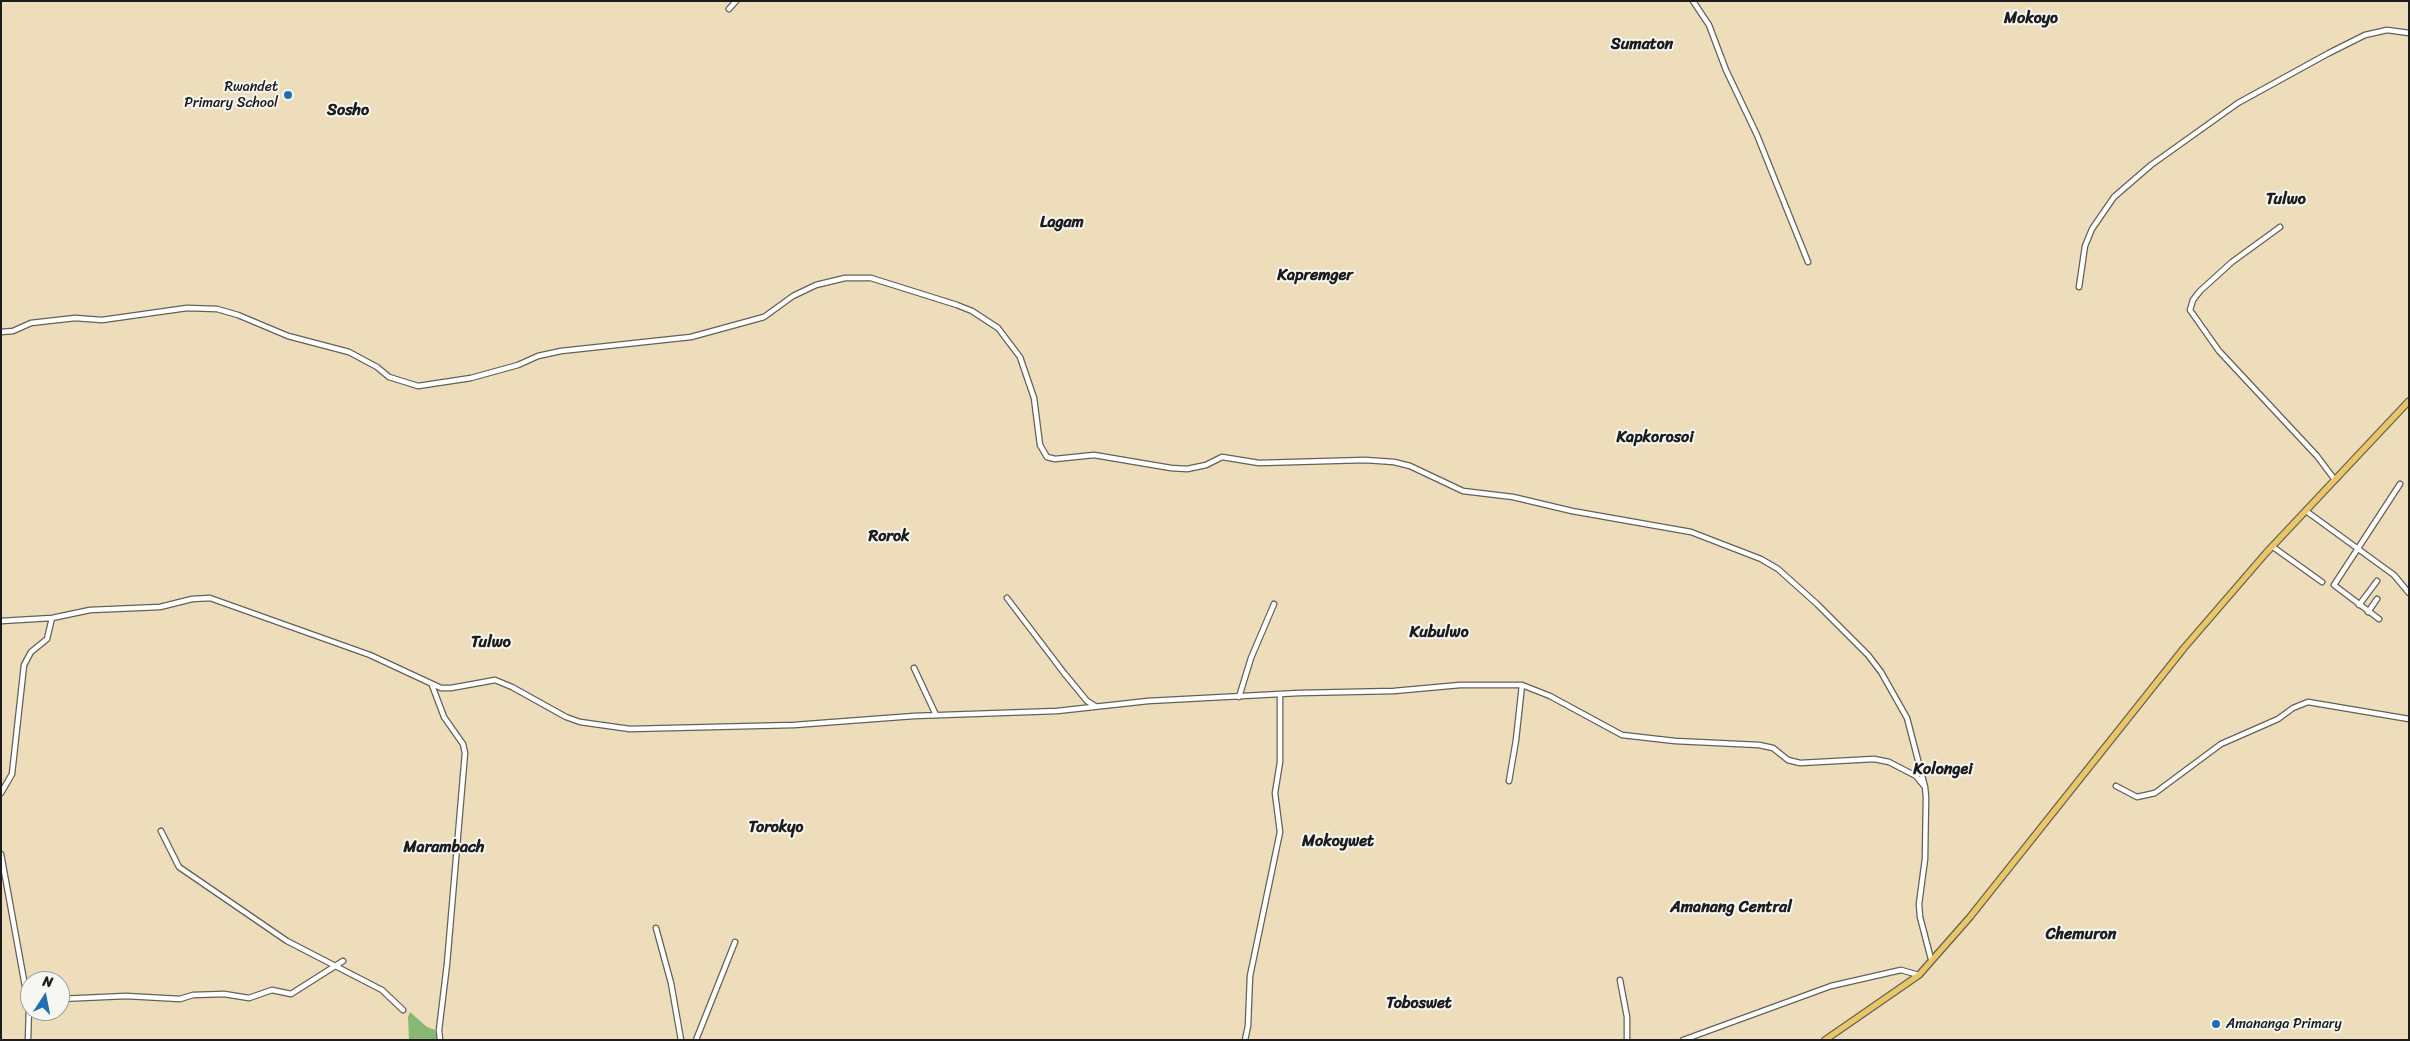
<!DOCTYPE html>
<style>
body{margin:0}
#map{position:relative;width:2410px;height:1041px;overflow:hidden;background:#edb;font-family:Sriracha,sans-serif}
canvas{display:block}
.frame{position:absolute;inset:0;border:2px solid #1c1c1c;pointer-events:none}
.north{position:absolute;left:20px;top:971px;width:50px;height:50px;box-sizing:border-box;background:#f6f6f2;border:1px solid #9f9f9c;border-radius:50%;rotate:11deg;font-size:14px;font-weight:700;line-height:20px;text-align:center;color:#1c1c1c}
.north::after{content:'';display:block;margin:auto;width:18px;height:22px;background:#1f6fb2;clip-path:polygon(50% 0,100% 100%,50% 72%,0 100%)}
</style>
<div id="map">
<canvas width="2410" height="1041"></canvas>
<div class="frame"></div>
<div class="north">N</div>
</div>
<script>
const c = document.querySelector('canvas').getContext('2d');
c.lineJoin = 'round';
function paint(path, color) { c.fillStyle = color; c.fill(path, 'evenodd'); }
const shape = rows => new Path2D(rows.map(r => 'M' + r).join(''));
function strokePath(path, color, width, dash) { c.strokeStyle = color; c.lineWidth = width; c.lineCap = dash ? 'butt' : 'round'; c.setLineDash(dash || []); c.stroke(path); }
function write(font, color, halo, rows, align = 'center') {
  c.font = font + ' Sriracha,sans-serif'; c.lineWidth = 4; c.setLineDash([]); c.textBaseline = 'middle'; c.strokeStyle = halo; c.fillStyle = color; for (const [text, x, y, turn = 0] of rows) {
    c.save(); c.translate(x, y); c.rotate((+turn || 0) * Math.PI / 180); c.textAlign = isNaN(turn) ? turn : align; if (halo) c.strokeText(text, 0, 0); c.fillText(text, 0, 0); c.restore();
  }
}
paint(shape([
 [410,1012,427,1027,435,1030,437,1040,409,1040,408,1017]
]), '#86b872');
const minor = shape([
 [1693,1,1709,25,1726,70,1757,135,1808,262],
 [729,9,736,1],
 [2280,227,2232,262,2200,291,2193,300,2190,310,2219,351,2317,456,2335,480],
 [2079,287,2085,246,2092,229,2114,197,2151,165,2238,103,2329,53,2365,35,2387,30,2409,33],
 [1,332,13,331,31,323,75,318,102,320,187,308,217,309,238,315,288,336,349,352,377,367,389,377,418,386,471,378,518,365,538,356,561,351,691,337,764,317,793,296,816,285,845,278,871,278,957,305,972,311,998,328,1020,357,1034,398,1040,445,1047,457,1055,459,1094,455,1171,468,1187,469,1206,465,1222,457,1259,463,1365,460,1394,462,1410,466,1463,491,1513,497,1572,511,1691,532,1761,559,1778,569,1817,604,1868,655,1881,672,1907,718,1925,787],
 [2306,511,2394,575,2409,593],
 [2273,547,2322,582],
 [1007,598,1064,673,1087,701,1095,706],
 [2359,605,2377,581],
 [2368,612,2377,599],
 [2379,619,2334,585,2400,484],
 [1,621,52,618,90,610,160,607,192,599,210,598,370,655,441,688,451,688,495,680,512,687,566,717,580,722,630,729,794,725,914,716,1057,711,1148,701,1299,693,1394,691,1460,685,1522,685,1550,696,1622,735,1675,741,1759,745,1773,748,1788,760,1800,763,1874,759,1889,762,1916,776,1925,787,1926,797,1925,859,1919,904,1920,917,1931,959],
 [914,668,936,715],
 [432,685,444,717,463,744,465,753,447,964,439,1030,440,1040],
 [1239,697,1251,658,1274,604],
 [1509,781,1516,740,1522,685],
 [2116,786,2137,797,2155,793,2221,744,2278,719,2293,708,2308,702,2409,719],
 [1,793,12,774,24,665,31,652,47,639,52,618],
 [161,831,179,867,287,941,382,990,403,1010],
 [1,854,29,1008,28,1040],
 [656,928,671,983,681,1040],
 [1620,980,1627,1017,1627,1040],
 [60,999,126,996,180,999,193,995,224,994,249,998,272,990,291,994,343,961],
 [696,1040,735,942],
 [1245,1040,1248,1026,1250,976,1280,832,1275,793,1280,762,1280,694],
 [1683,1040,1831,986,1901,970,1919,975]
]);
const major = shape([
 [1825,1040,1919,975,1970,917,2184,648,2266,553,2409,401]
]);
strokePath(minor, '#666054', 7);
strokePath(major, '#666054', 8);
strokePath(minor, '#fff', 4.5);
strokePath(major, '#e9c769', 5.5);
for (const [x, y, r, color] of [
 [288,95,5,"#1f6fb2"],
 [2216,1024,5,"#1f6fb2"]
]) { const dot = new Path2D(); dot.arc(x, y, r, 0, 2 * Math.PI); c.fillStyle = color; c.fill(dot); strokePath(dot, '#f6f6f2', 2); }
write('14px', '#1c1c1c', '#f6f6f2', [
 ["Rwandet",278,87],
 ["Primary School",278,103],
 ["Amananga Primary",2226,1024,"left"]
], 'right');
write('bold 16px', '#1c1c1c', '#f6f6f2', [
 ["Mokoyo",2031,19],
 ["Sumaton",1642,45],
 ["Sosho",348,111],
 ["Tulwo",2286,200],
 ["Lagam",1062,223],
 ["Kapremger",1315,276],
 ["Kapkorosoi",1655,438],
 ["Rorok",889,537],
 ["Kubulwo",1439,633],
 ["Tulwo",491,643],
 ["Kolongei",1943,770],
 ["Torokyo",776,828],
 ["Mokoywet",1338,842],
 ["Marambach",444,848],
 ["Amanang Central",1731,908],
 ["Chemuron",2081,935],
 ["Toboswet",1419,1004]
]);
</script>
